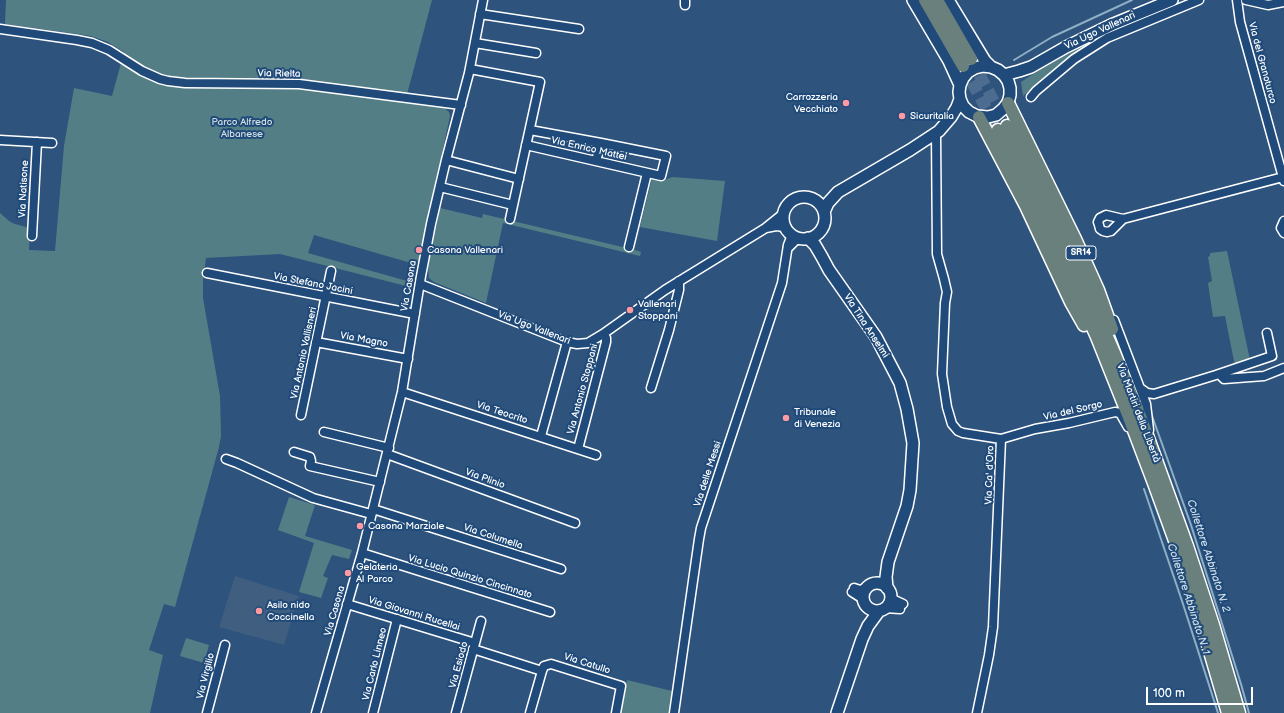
<!DOCTYPE html>
<meta charset="utf-8">
<style>
body{margin:0}
#map{position:relative;width:1284px;height:713px;overflow:hidden;background:#2e537d;font-family:"Balsamiq Sans",sans-serif}
canvas{display:block}
.scale{position:absolute;left:1146px;top:687px;width:107px;height:18px;box-sizing:border-box;border:2px solid #fff;border-top:0;padding-left:5px;font-size:12px;line-height:14px;white-space:nowrap;color:#fff;-webkit-text-stroke:3px #1f4a7a;paint-order:stroke}
</style>
<div id="map">
<canvas width="1284" height="713"></canvas>
<div class="scale">100 m</div>
</div>
<script>
const c = document.querySelector('canvas').getContext('2d');
c.lineJoin = 'round';
function paint(path, color) { c.fillStyle = color; c.fill(path, 'evenodd'); }
const shape = rows => new Path2D(rows.map(r => 'M' + r).join(''));
function strokePath(path, color, width, dash) { c.strokeStyle = color; c.lineWidth = width; c.lineCap = dash ? 'butt' : 'round'; c.setLineDash(dash || []); c.stroke(path); }
function write(font, color, halo, rows, align = 'center') {
  c.font = font + ' "Balsamiq Sans",sans-serif'; c.lineWidth = 4; c.setLineDash([]); c.textBaseline = 'middle'; c.strokeStyle = halo; c.fillStyle = color; for (const [text, x, y, turn = 0] of rows) {
    c.save(); c.translate(x, y); c.rotate((+turn || 0) * Math.PI / 180); c.textAlign = isNaN(turn) ? turn : align; if (halo) c.strokeText(text, 0, 0); c.fillText(text, 0, 0); c.restore();
  }
}
paint(shape([
 [235,576,299,596,284,645,219,627]
]), '#3f5e80');
paint(shape([
 [6,0,432,0,405,102,443,107,449,112,450,116,418,265,314,235,308,253,407,281,408,278,412,279,410,287,280,254,206,258,203,281,203,298,220,396,221,436,219,447,175,607,164,604,149,650,163,655,150,713,0,713,0,213,9,221,15,224,30,228,29,250,55,251,64,146,74,88,112,96,124,52,108,42,91,36,5,24],
 [1115,29,1113,32,1073,57,1023,96,1021,82,1038,71,1068,54],
 [673,177,725,181,717,241,640,227,652,178,664,180],
 [440,208,482,218,483,214,635,250,641,252,640,256,503,223,486,303,434,282,429,278,428,267],
 [1227,251,1250,360,1235,366,1225,316,1213,317,1208,283,1212,281,1208,257,1210,256,1210,253],
 [289,497,315,505,305,536,352,550,349,559,332,555,323,576,328,578,321,598,299,592,314,543,278,530],
 [186,638,209,645,204,663,180,656],
 [627,680,672,691,669,713,621,713]
]), '#547e85');
strokePath(shape([
 [1014,60,1052,37,1132,0],
 [1151,413,1191,525,1241,684,1249,713],
 [1144,489,1183,604,1218,713]
]), '#8eafc4', 2);
strokePath(shape([
 [971,59,1007,126],
 [963,66,998,130]
]), '#4d6d90', 12, [12, 6]);
const street = shape([
 [685,0,685,5],
 [1237,0,1240,22,1284,181],
 [1246,0,1268,5,1284,2],
 [480,14,579,29],
 [0,29,77,40,92,43,109,50,142,71,160,79,168,81,185,83,299,84,461,105],
 [475,43,536,53],
 [470,69,540,82,510,219],
 [1031,97,1036,91,1074,59,1107,38,1199,0],
 [530,130,601,143,596,161],
 [936,133,937,254,944,279,947,292,945,303,942,374,947,407,952,424,958,431,963,433,1001,439,1035,429,1069,423,1115,412,1120,413,1128,427],
 [0,140,52,143],
 [526,145,661,176,666,156,601,143],
 [446,160,519,179],
 [440,187,513,205],
 [1123,219,1111,231,1107,232,1103,231,1100,229,1099,225,1098,222,1100,218,1106,215,1123,219,1283,177],
 [1284,221,1281,228,1284,233],
 [766,228,776,226,785,227],
 [32,236,37,142],
 [629,247,647,173],
 [789,247,798,238],
 [207,273,415,314],
 [420,284,567,342,577,344,588,343,603,334,665,290,764,229,784,213],
 [1114,320,1146,404,1149,430],
 [316,342,408,359],
 [1222,377,1224,379,1264,376,1284,368],
 [651,388,669,330,679,290,679,281],
 [1140,388,1147,393,1154,394,1216,375,1272,356,1267,333],
 [402,392,596,455],
 [301,415,331,271],
 [324,432,389,448],
 [541,436,567,342],
 [578,449,606,342,606,338,603,334],
 [294,452,310,457,311,461,310,466,380,482],
 [387,454,575,523],
 [226,459,237,463,313,498,371,514],
 [373,509,561,569],
 [362,553,550,612],
 [854,588,860,590,866,588],
 [852,592,863,599],
 [890,598,903,604],
 [347,604,475,643],
 [885,608,900,609],
 [473,649,542,671],
 [207,713,225,645],
 [316,713,362,553,402,392,421,276,431,224,446,160,469,73,483,0],
 [373,713,397,619],
 [456,713,481,621],
 [530,713,542,671,544,666,551,664,621,686,616,713],
 [674,713,699,539,701,528,782,283,788,245,792,235],
 [977,713,989,655,993,627,1001,439]
]);
const secondary = shape([
 [913,0,949,61,960,85],
 [948,0,985,61,991,67],
 [1004,75,1019,71,1031,67,1066,47,1111,25,1172,0],
 '783 218a21 21 0 1 1 42 0a21 21 0 1 1-42 0Z',
 [824,212,828,203,838,192,910,150,939,131,951,117,957,107,960,99,959,92,960,85,963,78,968,72,975,68,983,66,991,67,998,70,1004,75,1008,81,1010,88,1010,95,1008,103,1003,109,996,115,988,117,977,116,969,112,963,106,960,99],
 [808,238,815,245,822,257,829,270,876,337,900,383,907,409,913,443,910,490,907,506,888,562,886,577,887,588],
 '863 597a14 14 0 1 1 28 0a14 14 0 1 1-28 0Z',
 [837,713,862,639,868,626,879,611]
]);
const primary = shape([
 [925,0,963,66],
 [937,0,971,59],
 [1008,103,1075,239,1098,290,1112,329],
 [979,117,1026,206,1071,302,1084,325],
 [1007,126,1070,252,1114,353,1140,416,1187,546,1213,625,1239,713],
 [998,130,1055,243,1097,337,1127,412,1154,483,1178,549,1203,628,1228,713]
]);
strokePath(street, '#fff', 11);
strokePath(secondary, '#fff', 14);
strokePath(primary, '#fff', 15);
strokePath(street, '#1f4a7a', 8);
strokePath(secondary, '#1f4a7a', 11);
strokePath(primary, '#6a807c', 12);
for (const [x, y, r, color] of [
 [846,103,4,"#ff9aa2"],
 [902,116,4,"#ff9aa2"],
 [419,250,4,"#ff9aa2"],
 [630,310,4,"#ff9aa2"],
 [786,418,4,"#ff9aa2"],
 [360,526,4,"#ff9aa2"],
 [348,573,4,"#ff9aa2"],
 [259,611,4,"#ff9aa2"]
]) { const dot = new Path2D(); dot.arc(x, y, r, 0, 2 * Math.PI); c.fillStyle = color; c.fill(dot); strokePath(dot, '#1f4a7a', 1.5); }
for (const [x, y, w] of [
 [1081,253,30]
]) { const box = new Path2D(); box.roundRect(x - w / 2, y - 7, w, 14, 3); c.fillStyle = '#1f4a7a'; c.fill(box); strokePath(box, '#fff', 1); }
write('bold 9px', '#fff', null, [
 ["SR14",1081,253]
]);
write('10px', '#fff', '#1f4a7a', [
 ["Via Ugo Vallenari",1100,31,-25],
 ["Via del Granoturco",1262,63,75],
 ["Via Rielta",279,74,1],
 ["Via Enrico Mattei",589,149,13],
 ["Via Natisone",24,189,-87],
 ["Via Stefano Jacini",313,284,11],
 ["Via Casona",409,286,-80],
 ["Via Tina Anselmi",866,326,57],
 ["Via Ugo Vallenari",534,328,21],
 ["Via Magno",364,340,10],
 ["Via Antonio Vallisneri",304,353,-78],
 ["Via Antonio Stoppani",583,389,-75],
 ["Via del Sorgo",1073,411,-13],
 ["Via Teocrito",502,413,18],
 ["Via Martiri della Libertà",1138,413,69],
 ["Via delle Messi",708,474,-72],
 ["Via Ca' d'Oro",990,475,-88],
 ["Via Plinio",485,479,20],
 ["Via Columella",493,537,18],
 ["Via Lucio Quinzio Cincinnato",470,577,17],
 ["Via Casona",335,611,-74],
 ["Via Giovanni Rucellai",414,614,17],
 ["Via Carlo Linneo",375,664,-76],
 ["Via Catullo",587,664,18],
 ["Via Esiodo",459,665,-75],
 ["Via Virgilio",206,676,-76]
]);
write('10px', '#fff', '#1f4a7a', [
 ["Carrozzeria",838,97,"right"],
 ["Vecchiato",838,109,"right"],
 ["Sicuritalia",910,116],
 ["Casona Vallenari",427,250],
 ["Vallenari",638,304],
 ["Stoppani",638,316],
 ["Tribunale",794,412],
 ["di Venezia",794,424],
 ["Casona Marziale",368,526],
 ["Gelateria",356,567],
 ["Al Parco",356,579],
 ["Asilo nido",267,605],
 ["Coccinella",267,617]
], 'left');
write('10px', '#d4dfe0', '#1f4a7a', [
 ["Parco Alfredo",242,122],
 ["Albanese",242,134]
]);
write('italic 11px', '#d0dee6', '#1f4a7a', [
 ["Collettore Abbinato N. 2",1208,556,72],
 ["Collettore Abbinato N. 1",1188,599,72]
]);
</script>
